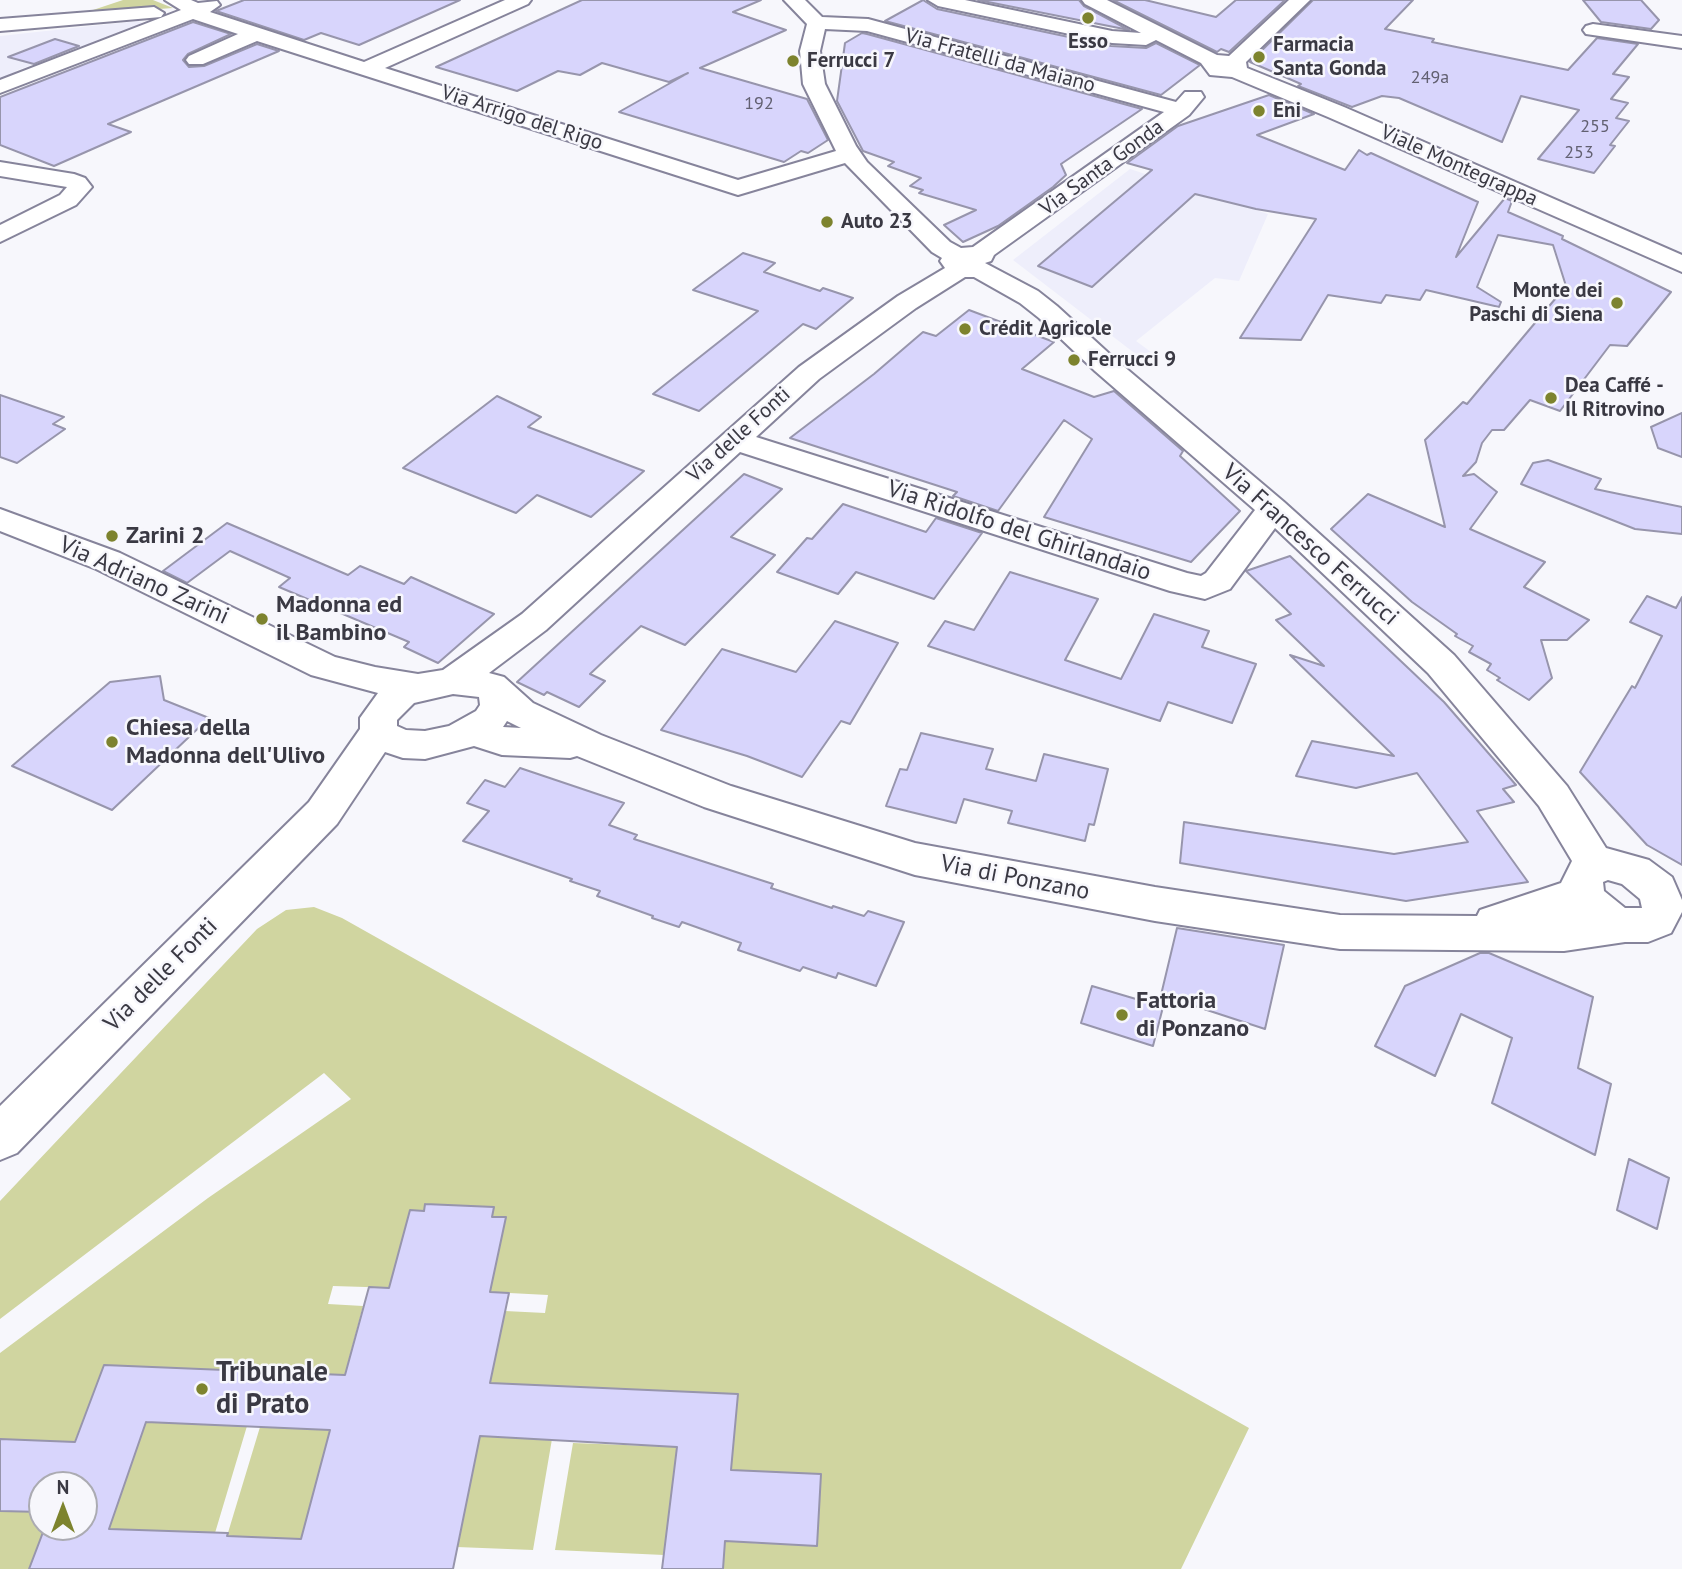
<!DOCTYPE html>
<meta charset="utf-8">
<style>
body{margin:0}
#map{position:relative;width:1682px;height:1569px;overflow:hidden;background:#f7f7fc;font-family:"PT Sans",sans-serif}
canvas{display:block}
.north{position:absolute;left:28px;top:1471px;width:70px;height:70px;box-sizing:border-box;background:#f7f7fc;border:2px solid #ababb2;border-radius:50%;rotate:0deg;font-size:19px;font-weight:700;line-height:28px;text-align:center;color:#3a3943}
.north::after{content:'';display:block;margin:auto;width:24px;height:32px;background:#7d832e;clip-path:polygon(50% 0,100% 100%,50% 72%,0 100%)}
</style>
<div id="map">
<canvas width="1682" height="1569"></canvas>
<div class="north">N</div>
</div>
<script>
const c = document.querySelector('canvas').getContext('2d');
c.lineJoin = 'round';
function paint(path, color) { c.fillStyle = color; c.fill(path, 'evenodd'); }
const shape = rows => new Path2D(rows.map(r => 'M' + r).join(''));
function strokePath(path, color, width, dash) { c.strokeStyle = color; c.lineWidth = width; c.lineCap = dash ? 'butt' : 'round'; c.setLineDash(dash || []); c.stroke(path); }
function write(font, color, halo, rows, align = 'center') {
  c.font = font + ' "PT Sans",sans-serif'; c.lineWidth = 5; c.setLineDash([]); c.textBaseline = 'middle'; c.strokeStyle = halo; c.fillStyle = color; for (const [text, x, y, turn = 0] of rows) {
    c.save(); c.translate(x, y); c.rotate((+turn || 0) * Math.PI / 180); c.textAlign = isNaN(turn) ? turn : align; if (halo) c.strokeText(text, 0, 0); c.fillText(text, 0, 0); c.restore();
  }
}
paint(shape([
 [138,21,144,24,15,71,21,74,6,80,0,78,0,36],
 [1130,169,1268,214,1239,281,1215,278,1136,341,1151,352,1137,355,1013,260]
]), '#eeeefb');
paint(shape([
 [123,0,153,0,173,8,78,15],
 [314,907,342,918,1249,1428,1181,1569,723,1569,727,1514,751,1543,817,1546,821,1474,756,1471,729,1496,738,1394,522,1385,552,1439,533,1550,457,1547,505,1311,545,1313,548,1295,490,1292,506,1218,492,1217,494,1207,425,1204,424,1211,410,1210,396,1263,398,1288,333,1286,328,1304,363,1306,301,1539,227,1536,260,1427,298,1428,313,1374,104,1365,66,1464,0,1439,0,1353,208,1198,351,1099,324,1073,0,1319,0,1201,257,929,286,910],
 [146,1422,247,1426,215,1533,109,1529],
 [573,1443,677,1447,664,1555,555,1550],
 [42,1485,42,1527,45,1527,29,1569,0,1569,0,1511]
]), '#d0d5a0');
const building = shape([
 [244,0,460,0,359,45,321,33,304,40,216,11,244,0],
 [582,0,761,0,733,12,786,30,700,68,807,99,828,140,808,153,801,151,784,162,619,112,688,73,669,82,602,63,580,75,558,71,517,91,436,67,582,0],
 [923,0,937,9,1111,46,1146,48,1156,43,1200,65,1161,95,885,21,923,0],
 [978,0,1079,0,1084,6,1129,30,978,0],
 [1113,0,1145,0,1216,17,1236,0,1285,0,1229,52,1221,49,1217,52,1113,0],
 [1313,0,1413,0,1385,29,1434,39,1432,42,1568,70,1597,38,1638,44,1613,74,1629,77,1611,99,1628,103,1616,118,1629,121,1610,145,1615,146,1594,173,1538,159,1579,110,1521,96,1502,142,1399,98,1382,96,1352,107,1298,86,1301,84,1250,62,1313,0],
 [1583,0,1641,0,1659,20,1651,29,1601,22,1583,0],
 [193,22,231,34,188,54,183,60,189,67,204,66,257,44,279,51,108,124,131,132,54,166,0,145,0,97,193,22],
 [862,33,867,34,1142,109,1061,164,1066,175,1053,187,998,226,963,242,944,225,976,210,919,193,923,190,910,186,921,178,888,166,894,162,863,151,837,101,845,43,862,33],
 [55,39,79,46,34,64,8,57,55,39],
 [1269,95,1314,114,1257,135,1345,170,1359,150,1367,155,1371,153,1478,202,1456,257,1505,198,1512,201,1508,212,1563,236,1562,239,1671,292,1627,346,1610,345,1560,411,1530,400,1504,430,1492,430,1482,443,1476,462,1463,476,1474,474,1497,492,1470,529,1545,562,1524,587,1589,620,1567,640,1541,640,1552,678,1529,700,1497,680,1500,678,1487,670,1491,664,1469,652,1473,646,1455,636,1457,634,1412,602,1331,529,1368,494,1445,527,1425,440,1463,402,1467,404,1566,286,1553,245,1498,235,1477,287,1501,302,1499,307,1426,290,1420,300,1386,295,1381,303,1328,295,1301,340,1240,338,1316,219,1256,209,1195,194,1092,287,1038,266,1152,170,1127,163,1178,126,1269,95],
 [743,253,775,263,764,272,820,291,823,288,853,298,816,329,803,324,699,411,653,394,758,311,693,290,743,253],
 [969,310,1054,342,1022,369,1094,397,1114,391,1183,451,1180,456,1240,511,1191,562,1044,517,1092,439,1064,420,998,511,953,496,957,492,790,438,874,374,923,332,936,336,969,310],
 [0,395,64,417,53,424,65,429,17,463,0,457,0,395],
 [497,396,541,417,528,427,644,471,591,517,537,495,516,513,403,468,497,396],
 [1682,413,1682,457,1658,448,1651,427,1682,413],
 [1548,460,1601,479,1595,489,1682,507,1682,534,1635,529,1521,484,1533,463,1548,460],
 [744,474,782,489,731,537,775,555,685,645,641,626,590,674,605,681,579,707,547,692,544,695,517,682,744,474],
 [843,504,926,532,936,518,982,533,934,599,856,572,838,594,777,572,807,538,812,539,843,504],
 [227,523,348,575,360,566,404,584,411,577,494,614,438,663,404,647,409,642,279,587,290,578,230,551,187,583,163,571,227,523],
 [1290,556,1444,702,1516,785,1503,789,1514,802,1477,811,1528,882,1406,901,1180,863,1184,822,1394,854,1468,842,1417,773,1356,788,1296,776,1312,741,1394,756,1290,655,1324,666,1276,620,1291,614,1246,571,1290,556],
 [1010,572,1098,599,1065,660,1121,679,1154,614,1209,631,1202,647,1256,664,1232,723,1168,702,1160,721,928,646,945,621,974,630,1010,572],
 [1647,596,1676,608,1682,597,1682,865,1647,845,1580,772,1632,686,1635,688,1662,636,1630,622,1647,596],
 [835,621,898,643,850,724,841,721,802,777,747,756,661,730,722,649,796,672,835,621],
 [160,676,164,700,209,718,112,810,12,766,110,682,160,676],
 [921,733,993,749,986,769,1036,781,1044,754,1108,769,1094,825,1089,824,1085,841,1008,823,1012,811,964,799,956,823,886,806,900,769,907,770,921,733],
 [520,768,624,803,609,825,637,835,634,839,773,884,771,888,832,908,833,906,864,916,868,911,904,922,876,986,838,973,836,978,803,967,800,971,738,950,741,943,682,922,679,927,652,918,653,916,597,896,600,891,570,881,572,879,463,841,489,811,467,803,485,780,505,787,520,768],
 [1177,928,1284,945,1265,1029,1161,995,1177,928],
 [1480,953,1489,953,1593,997,1578,1068,1611,1084,1595,1155,1492,1103,1512,1038,1461,1014,1435,1076,1375,1046,1405,986,1480,953],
 [1092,986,1163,1007,1153,1046,1081,1023,1092,986],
 [1629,1159,1669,1178,1657,1229,1617,1210,1629,1159],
 [425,1204,494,1207,492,1217,506,1217,490,1292,509,1293,490,1383,738,1394,731,1470,821,1474,817,1546,725,1541,723,1569,662,1569,677,1447,480,1436,453,1569,29,1569,45,1527,84,1527,84,1485,42,1485,42,1512,0,1511,0,1439,75,1442,104,1365,345,1375,369,1287,389,1288,410,1210,424,1211,425,1204],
 [146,1422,330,1430,301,1539,227,1536,228,1533,109,1529,146,1422]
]);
paint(building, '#d8d5fc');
strokePath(building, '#9795ac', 2);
const minor = shape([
 [165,0,191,0,198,3,217,1,220,5,210,12,364,62,505,0,531,0,528,4,385,68,738,180,836,151,803,84,800,51,807,24,784,0,805,0,822,17,868,19,1176,102,1185,92,1201,92,1204,97,1189,115,994,255,991,261,985,263,1038,291,1057,306,1115,359,1284,502,1454,655,1567,786,1606,848,1649,860,1672,877,1682,900,1682,912,1671,933,1648,942,1625,942,1564,951,1340,949,1155,921,915,875,704,807,577,756,570,758,502,755,474,746,425,759,403,758,385,752,337,824,17,1153,0,1160,0,1106,309,802,360,729,360,718,378,693,311,675,96,569,0,531,0,509,120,553,335,657,375,667,418,674,443,670,522,614,799,367,898,296,945,268,940,261,942,258,932,252,845,163,738,195,257,41,203,64,189,64,186,60,189,56,238,34,193,19,0,93,0,80,181,10,165,0],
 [825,29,867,31,1164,112,973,247,961,248,950,242,867,162,856,146,825,84,820,51,825,29],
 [965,277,974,277,1020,303,1039,318,1095,371,1255,510,1206,573,1201,576,1187,573,756,437,819,379,916,308,965,277],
 [740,452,1170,591,1205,599,1230,589,1275,528,1428,673,1539,806,1572,861,1561,883,1480,910,1477,916,1340,915,1155,887,915,843,731,786,601,735,533,703,504,677,489,673,546,630,740,452],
 [453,694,479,697,480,705,476,711,449,726,425,731,406,730,397,726,397,720,414,703,453,694],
 [507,721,521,728,503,727,507,721],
 [1608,880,1622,884,1640,899,1642,908,1625,908,1604,891,1603,882,1608,880],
 [928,0,965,0,1112,31,1141,33,1085,4,1082,0,1107,0,1217,55,1229,56,1289,0,1310,0,1246,62,1247,68,1344,107,1682,255,1682,272,1328,117,1232,77,1210,75,1201,63,1156,40,1146,45,1112,43,938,6,928,0],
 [154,7,164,13,161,17,0,31,0,19,154,7],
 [1593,24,1682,36,1682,48,1586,34,1583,30,1586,26,1593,24],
 [0,162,74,174,85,178,92,187,76,205,0,242,0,225,60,195,67,187,0,176,0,162]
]);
strokePath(minor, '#86849b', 4);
paint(minor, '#fff');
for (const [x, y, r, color] of [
 [1088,18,7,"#7d832e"],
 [1259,57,7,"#7d832e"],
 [793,61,7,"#7d832e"],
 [1259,111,7,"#7d832e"],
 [827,222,7,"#7d832e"],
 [1617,303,7,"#7d832e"],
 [965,329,7,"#7d832e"],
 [1074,360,7,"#7d832e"],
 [1551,398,7,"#7d832e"],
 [112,536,7,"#7d832e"],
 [262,619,7,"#7d832e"],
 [112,742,7,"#7d832e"],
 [1122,1015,7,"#7d832e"],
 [202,1389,7,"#7d832e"]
]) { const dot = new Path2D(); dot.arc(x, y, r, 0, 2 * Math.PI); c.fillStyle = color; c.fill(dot); strokePath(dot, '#f7f7fc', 2.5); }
write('18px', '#626071', null, [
 ["249a",1430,78],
 ["192",759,104],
 ["255",1595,127],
 ["253",1579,153]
]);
write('bold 21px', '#3a3943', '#f7f7fc', [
 ["Esso",1088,42,"center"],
 ["Farmacia",1273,45],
 ["Santa Gonda",1273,69],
 ["Ferrucci 7",807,61],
 ["Eni",1273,111],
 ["Auto 23",841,222],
 ["Monte dei",1603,291,"right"],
 ["Paschi di Siena",1603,315,"right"],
 ["Crédit Agricole",979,329],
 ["Ferrucci 9",1088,360],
 ["Dea Caffé -",1565,386],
 ["Il Ritrovino",1565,410]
], 'left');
write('21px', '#3a3943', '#f7f7fc', [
 ["Via Fratelli da Maiano",1000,61,15],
 ["Via Arrigo del Rigo",522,118,18],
 ["Viale Montegrappa",1459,166,24],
 ["Via Santa Gonda",1102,168,-36],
 ["Via delle Fonti",739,435,-42]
]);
write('24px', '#3a3943', '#f7f7fc', [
 ["Via Ridolfo del Ghirlandaio",1019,531,18],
 ["Via Francesco Ferrucci",1310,545,42],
 ["Via Adriano Zarini",144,581,24],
 ["Via di Ponzano",1015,878,11],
 ["Via delle Fonti",161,975,-45]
]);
write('bold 24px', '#3a3943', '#f7f7fc', [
 ["Zarini 2",126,536],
 ["Madonna ed",276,605],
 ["il Bambino",276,633],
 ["Chiesa della",126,728],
 ["Madonna dell'Ulivo",126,756],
 ["Fattoria",1136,1001],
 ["di Ponzano",1136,1029]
], 'left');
write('bold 28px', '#3a3943', '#f7f7fc', [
 ["Tribunale",216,1373],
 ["di Prato",216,1405]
], 'left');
</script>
